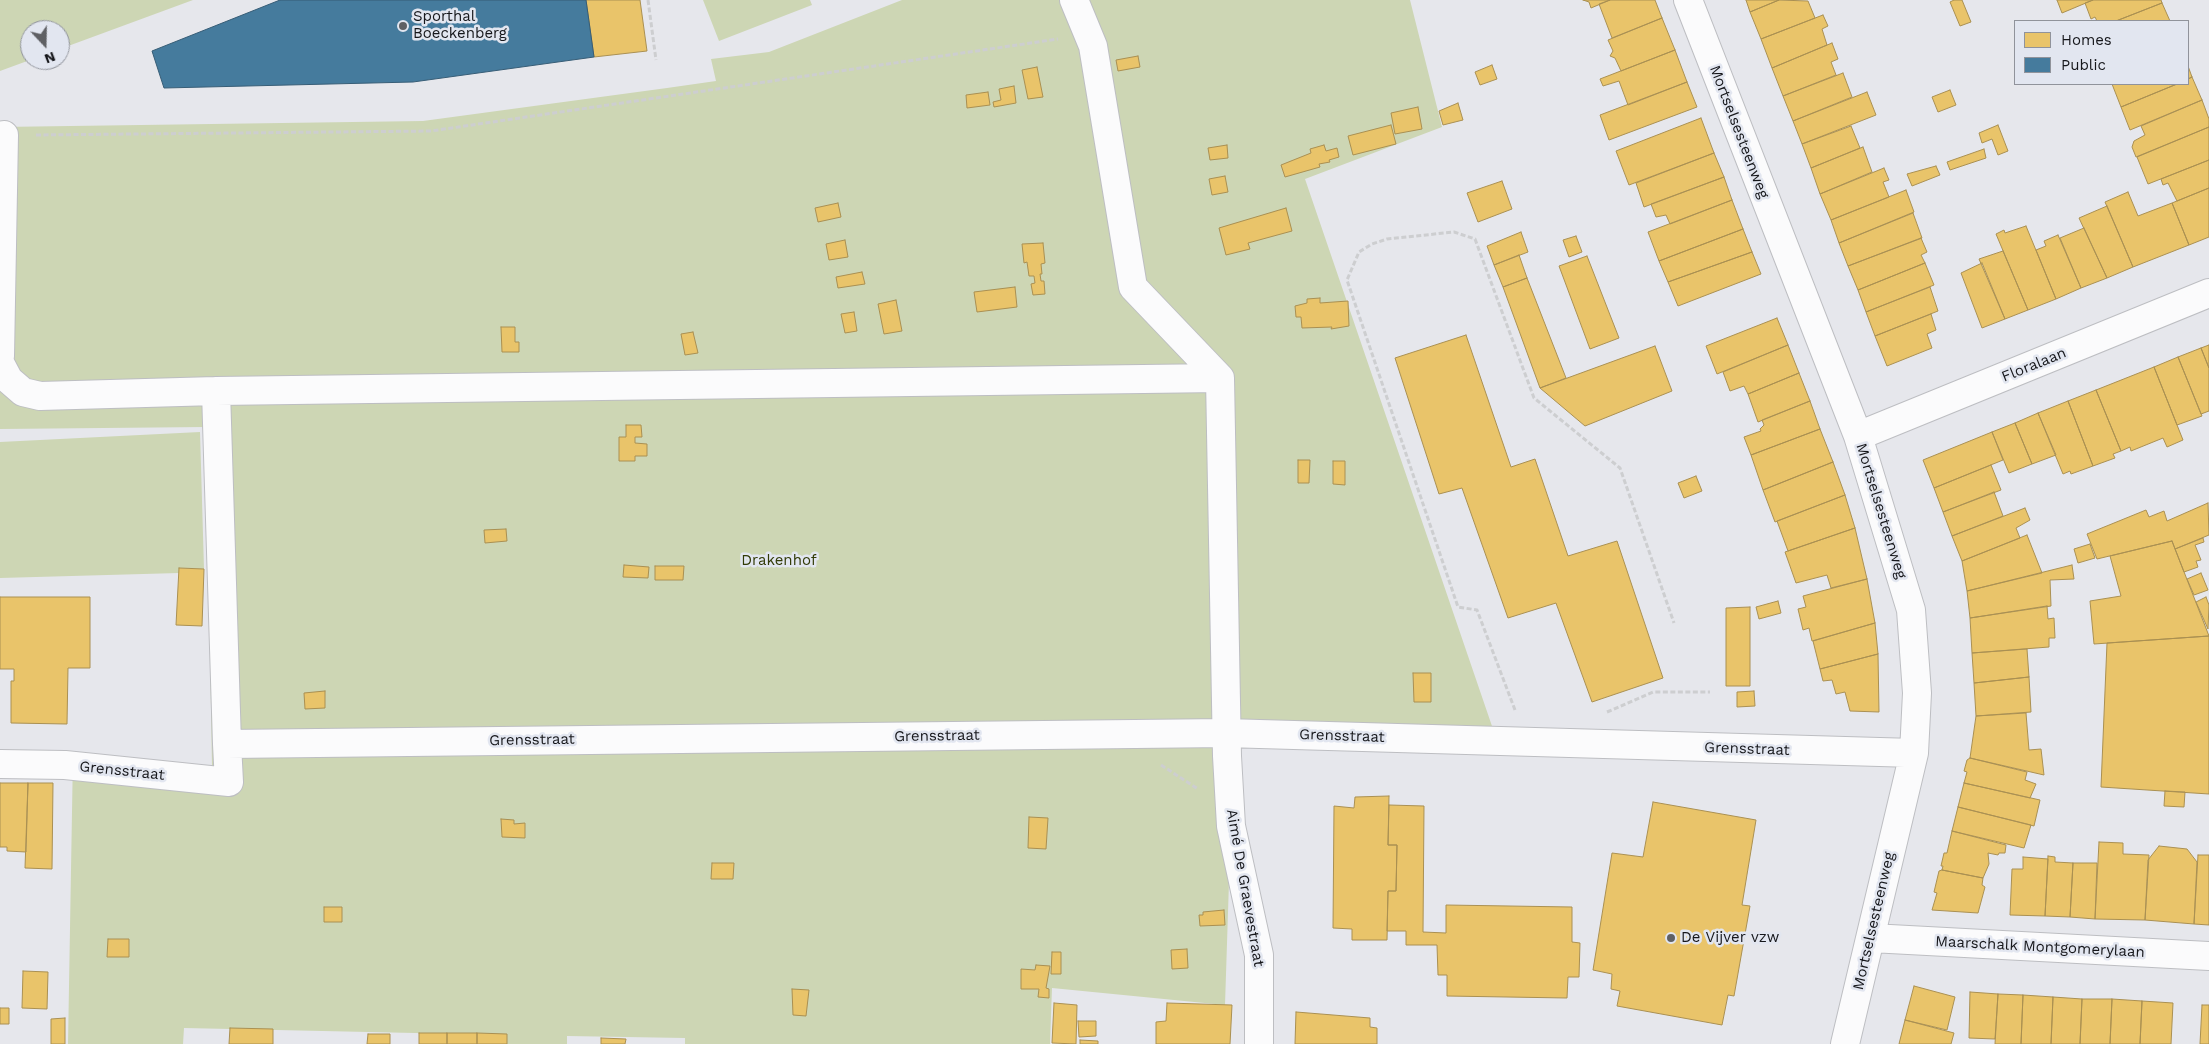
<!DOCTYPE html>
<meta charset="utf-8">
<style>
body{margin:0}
#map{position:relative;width:2209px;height:1044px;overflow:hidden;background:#e6e7ec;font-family:"Work Sans",sans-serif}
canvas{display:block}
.legend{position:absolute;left:2014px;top:20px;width:175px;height:65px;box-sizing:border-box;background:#e2e6f0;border:1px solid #90939b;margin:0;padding:6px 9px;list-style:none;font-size:15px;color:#16171b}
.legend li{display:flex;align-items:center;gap:10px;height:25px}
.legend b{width:25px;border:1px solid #90939b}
.north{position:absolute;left:20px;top:20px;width:50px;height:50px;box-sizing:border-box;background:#e2e6f0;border:1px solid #90939b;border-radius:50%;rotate:159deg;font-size:14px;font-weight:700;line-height:20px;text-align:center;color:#16171b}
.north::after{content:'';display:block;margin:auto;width:18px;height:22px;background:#5f6064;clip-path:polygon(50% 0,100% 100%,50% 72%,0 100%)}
</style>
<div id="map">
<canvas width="2209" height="1044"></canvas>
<ul class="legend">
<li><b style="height:14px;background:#e9c46a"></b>Homes</li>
<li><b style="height:14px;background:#457b9d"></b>Public</li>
</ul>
<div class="north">N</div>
</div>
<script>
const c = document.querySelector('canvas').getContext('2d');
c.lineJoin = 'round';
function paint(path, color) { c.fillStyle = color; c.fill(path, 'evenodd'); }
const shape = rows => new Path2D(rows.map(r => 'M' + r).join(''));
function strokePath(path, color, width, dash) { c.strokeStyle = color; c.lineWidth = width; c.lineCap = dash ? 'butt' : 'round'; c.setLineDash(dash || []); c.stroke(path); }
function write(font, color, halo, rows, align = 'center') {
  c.font = font + ' "Work Sans",sans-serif'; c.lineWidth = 5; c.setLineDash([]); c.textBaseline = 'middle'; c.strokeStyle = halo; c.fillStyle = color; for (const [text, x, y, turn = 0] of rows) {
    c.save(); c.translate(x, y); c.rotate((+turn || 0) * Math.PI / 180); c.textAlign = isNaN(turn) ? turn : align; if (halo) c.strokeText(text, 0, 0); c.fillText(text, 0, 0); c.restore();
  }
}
paint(shape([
 [0,0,193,0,60,49,60,30,30,30,30,60,0,71],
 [703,0,810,0,812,5,719,41],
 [902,0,1410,0,1442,127,1305,179,1494,732,1234,727,1225,1005,1052,988,1050,1044,685,1044,685,1038,567,1036,567,1044,507,1044,507,1035,184,1028,183,1044,68,1044,73,754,212,766,206,427,0,429,0,127,423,121,667,88,716,81,711,59,769,52],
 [200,432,204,569,179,568,179,573,0,578,0,442]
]), '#cdd6b4');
const homes = shape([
 [586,0,640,0,647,51,594,57,586,0],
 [1583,0,1610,0,1591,8,1589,2,1583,0],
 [1610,0,1655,0,1662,18,1612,38,1599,4,1610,0],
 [1746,0,1779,0,1750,12,1746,0],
 [1779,0,1808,1,1815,18,1761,39,1750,12,1779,0],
 [1954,0,1962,0,1971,22,1960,26,1950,2,1954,0],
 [2057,0,2093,0,2062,13,2057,0],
 [2093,0,2161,0,2162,3,2116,21,2097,21,2095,17,2091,19,2085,3,2093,0],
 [2162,3,2170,21,2116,21,2162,3],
 [1823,15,1828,26,1822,29,1827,45,1772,68,1761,39,1823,15],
 [1662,18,1675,50,1621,71,1615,58,1610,56,1613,51,1608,40,1662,18],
 [1832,43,1838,59,1831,62,1836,75,1783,96,1772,68,1832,43],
 [1675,50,1687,82,1628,105,1619,81,1603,86,1600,79,1675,50],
 [1138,56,1140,67,1118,71,1116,60,1138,56],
 [1492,65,1497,79,1480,85,1475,72,1492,65],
 [2188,66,2192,77,2188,79,2188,66],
 [1037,67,1043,97,1028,99,1022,70,1037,67],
 [1843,73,1852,97,1793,121,1783,96,1843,73],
 [2192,77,2202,100,2130,130,2121,107,2177,84,2188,84,2188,79,2192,77],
 [1687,82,1697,107,1609,140,1600,115,1687,82],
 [2112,84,2177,84,2121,107,2112,84],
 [1014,86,1016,103,994,107,993,102,1001,100,999,89,1014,86],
 [1950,90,1956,105,1938,112,1932,97,1950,90],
 [988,92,990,105,967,108,966,95,988,92],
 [1867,92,1876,115,1802,144,1793,121,1867,92],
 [2202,100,2209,119,2209,127,2136,157,2132,147,2134,141,2145,135,2141,126,2202,100],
 [1458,103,1463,120,1443,125,1439,111,1458,103],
 [1418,107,1422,129,1395,134,1391,113,1418,107],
 [1701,118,1714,153,1629,185,1616,151,1701,118],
 [1391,125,1396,144,1353,155,1348,136,1391,125],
 [1998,125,2008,151,1998,155,1992,139,1982,143,1979,133,1998,125],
 [1851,126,1860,148,1811,168,1802,144,1851,126],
 [2209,127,2209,160,2148,184,2137,157,2209,127],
 [1227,145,1228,158,1210,160,1208,148,1227,145],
 [1324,145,1326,151,1337,148,1339,157,1329,160,1330,162,1319,164,1320,167,1285,177,1281,165,1311,153,1310,149,1324,145],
 [1863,147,1872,172,1820,194,1811,168,1863,147],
 [1984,149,1986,158,1950,170,1947,162,1984,149],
 [1714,153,1724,177,1644,207,1636,183,1714,153],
 [2209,160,2209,188,2177,201,2168,183,2163,185,2161,179,2209,160],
 [1936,166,1940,175,1912,186,1907,174,1936,166],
 [1884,168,1889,180,1883,182,1889,197,1831,220,1820,194,1884,168],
 [1225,176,1228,192,1212,195,1209,179,1225,176],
 [1724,177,1732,200,1670,224,1666,215,1656,217,1651,204,1724,177],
 [1502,181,1512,209,1478,222,1467,193,1502,181],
 [2209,188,2209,237,2189,245,2172,203,2209,188],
 [1906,190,1914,212,1839,243,1831,220,1906,190],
 [2128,192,2138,216,2172,203,2189,245,2133,267,2105,202,2128,192],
 [1732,200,1743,229,1659,261,1648,232,1732,200],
 [838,203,841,217,818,222,815,208,838,203],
 [2107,206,2133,267,2107,278,2079,218,2107,206],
 [1286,208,1292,231,1248,243,1250,249,1226,255,1219,228,1286,208],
 [1913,213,1922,238,1848,266,1839,243,1913,213],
 [2026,226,2056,299,2028,310,1996,234,2004,230,2005,233,2026,226],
 [2084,228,2107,278,2081,288,2060,238,2084,228],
 [1743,229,1752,252,1668,282,1659,261,1743,229],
 [1521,232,1528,252,1494,265,1487,246,1521,232],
 [2058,235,2081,288,2056,299,2036,250,2046,246,2044,241,2058,235],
 [1576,236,1582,252,1569,257,1563,240,1576,236],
 [1921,238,1927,252,1921,255,1925,263,1858,290,1848,266,1921,238],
 [845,240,848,257,829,260,826,244,845,240],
 [1043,243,1045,263,1041,264,1042,274,1040,274,1041,281,1044,281,1045,294,1033,295,1031,284,1035,283,1034,276,1029,276,1027,262,1024,263,1022,244,1043,243],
 [2003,251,2028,310,2005,319,1979,259,2003,251],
 [1752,252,1761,274,1678,306,1668,282,1752,252],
 [1519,255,1527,278,1503,287,1494,265,1519,255],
 [1587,256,1619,338,1590,349,1559,266,1587,256],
 [1925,263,1934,285,1866,312,1858,290,1925,263],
 [1982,263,2005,319,1982,328,1961,273,1982,263],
 [862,272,865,284,838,288,836,277,862,272],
 [1527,278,1566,378,1540,388,1503,287,1527,278],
 [1015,287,1017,307,977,312,974,292,1015,287],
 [1930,287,1938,311,1875,336,1866,312,1930,287],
 [1320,298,1320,303,1348,301,1349,326,1331,329,1332,327,1302,328,1301,317,1296,317,1295,306,1307,303,1307,299,1320,298],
 [896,300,902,331,884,334,878,304,896,300],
 [854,312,857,331,845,333,841,314,854,312],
 [1931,314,1936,330,1927,334,1932,348,1887,366,1875,336,1931,314],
 [1777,318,1788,345,1717,374,1706,346,1777,318],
 [501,327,515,327,515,342,519,342,519,352,502,352,501,327],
 [693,332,698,353,685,355,681,334,693,332],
 [1466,335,1511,467,1535,459,1568,556,1617,541,1663,678,1592,702,1556,603,1508,618,1462,488,1439,494,1395,358,1466,335],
 [1788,345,1799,373,1748,394,1744,386,1730,391,1723,372,1788,345],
 [2209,345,2209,368,2201,348,2209,345],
 [1655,346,1672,391,1585,426,1540,388,1655,346],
 [2201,348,2209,368,2209,411,2201,414,2178,357,2201,348],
 [2178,357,2202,416,2177,425,2154,367,2178,357],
 [2154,367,2183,440,2167,447,2163,438,2131,451,2130,447,2121,451,2096,390,2154,367],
 [1799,373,1810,401,1758,422,1748,394,1799,373],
 [2096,390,2121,451,2113,454,2115,458,2093,466,2068,401,2096,390],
 [1810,401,1820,429,1751,455,1744,437,1761,431,1760,429,1764,425,1762,420,1810,401],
 [2068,401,2093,466,2071,474,2070,471,2063,474,2038,413,2068,401],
 [2038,413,2056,455,2032,464,2015,423,2038,413],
 [2015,423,2032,464,2009,473,1992,432,2015,423],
 [626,425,641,425,642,437,635,437,635,443,647,444,647,456,635,456,635,461,619,461,619,437,626,437,626,425],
 [1820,429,1833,462,1763,490,1751,455,1820,429],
 [1992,432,2003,460,1934,488,1923,460,1992,432],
 [1298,460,1310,460,1309,483,1298,483,1298,460],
 [1333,461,1345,461,1345,485,1333,484,1333,461],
 [1833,462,1845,495,1775,522,1763,490,1833,462],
 [1991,465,2001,490,1943,512,1934,488,1991,465],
 [1696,476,1702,491,1684,498,1678,483,1696,476],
 [1994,492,2003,516,1952,536,1943,512,1994,492],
 [1845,495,1855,528,1788,551,1777,521,1845,495],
 [2208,503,2209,535,2175,549,2172,541,2097,559,2087,534,2146,510,2149,517,2164,511,2167,521,2208,503],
 [2025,508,2030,520,2016,528,2020,538,1962,561,1952,536,2025,508],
 [1855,528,1867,579,1831,588,1827,575,1796,583,1785,552,1855,528],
 [506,529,507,541,485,543,484,530,506,529],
 [2027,535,2042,573,1967,591,1962,561,2027,535],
 [2203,538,2204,542,2195,545,2201,560,2196,561,2198,567,2184,572,2175,549,2203,538],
 [2172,541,2209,636,2094,644,2090,601,2121,596,2110,556,2172,541],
 [2090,544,2095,558,2078,563,2074,549,2090,544],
 [624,565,649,567,648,578,623,577,624,565],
 [2072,565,2074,579,2050,580,2051,606,1970,618,1967,591,2072,565],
 [655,566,684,566,683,580,655,580,655,566],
 [179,568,204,569,202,626,176,625,179,568],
 [2201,573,2208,590,2194,595,2187,579,2201,573],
 [1867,579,1875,623,1812,641,1809,628,1803,630,1798,609,1806,607,1803,596,1867,579],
 [0,597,90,597,90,668,68,668,67,724,11,723,11,681,14,681,14,669,0,669,0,597],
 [2206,597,2209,605,2208,629,2196,602,2206,597],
 [1778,601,1781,613,1759,619,1756,607,1778,601],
 [2047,606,2048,619,2054,618,2055,638,2049,638,2049,647,1972,653,1970,618,2047,606],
 [1750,607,1750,686,1726,686,1726,608,1750,607],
 [1875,623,1878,654,1820,669,1813,641,1875,623],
 [2209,636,2209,794,2101,787,2107,643,2209,636],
 [2027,649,2029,677,1974,683,1972,653,2027,649],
 [1878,654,1879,712,1850,711,1845,692,1836,694,1832,680,1823,681,1820,669,1878,654],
 [1413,673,1431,673,1431,702,1414,702,1413,673],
 [2029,677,2031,712,1976,716,1974,683,2029,677],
 [325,691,325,708,305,709,304,693,325,691],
 [1754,691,1755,706,1737,707,1737,692,1754,691],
 [2026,713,2029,750,2041,749,2044,775,1970,758,1976,716,2026,713],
 [1970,758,2027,772,2025,780,2036,784,2030,798,1964,783,1967,772,1964,771,1967,760,1970,758],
 [0,783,28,783,26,852,7,851,7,847,0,847,0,783],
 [28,783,53,783,52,869,25,868,28,783],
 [1964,783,2040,800,2034,826,1958,807,1964,783],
 [2165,791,2185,792,2184,807,2164,806,2165,791],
 [1389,796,1388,845,1397,845,1396,891,1388,891,1387,940,1352,940,1352,929,1333,928,1334,806,1354,808,1355,797,1389,796],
 [1653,802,1756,820,1742,905,1750,906,1734,996,1728,995,1722,1025,1617,1006,1620,991,1611,989,1612,974,1593,970,1612,853,1643,857,1653,802],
 [1389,805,1424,806,1423,932,1446,933,1446,905,1572,907,1572,942,1580,943,1579,977,1568,977,1567,998,1447,996,1447,975,1438,975,1437,945,1406,945,1406,931,1387,931,1388,891,1396,891,1397,845,1388,845,1389,805],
 [1958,807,2031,825,2024,848,1952,831,1958,807],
 [1029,817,1048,818,1046,849,1028,848,1029,817],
 [501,819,514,820,514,824,525,823,525,838,502,837,501,819],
 [1952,831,2006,845,2005,853,1999,853,1998,855,1988,853,1989,864,1983,878,1942,870,1943,866,1941,866,1944,853,1947,853,1952,831],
 [2099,842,2123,843,2123,854,2149,855,2145,920,2095,919,2099,842],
 [2159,846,2187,849,2197,862,2194,924,2145,920,2148,860,2159,846],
 [2198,855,2209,855,2209,925,2194,924,2198,855],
 [2048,856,2055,857,2055,862,2073,863,2070,917,2045,916,2048,856],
 [2023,857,2048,859,2045,916,2010,915,2012,869,2023,869,2023,857],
 [712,863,734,863,733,879,711,879,712,863],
 [2073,863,2097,863,2095,919,2070,917,2073,863],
 [1942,870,1983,878,1982,885,1985,887,1978,913,1932,910,1937,893,1934,892,1939,871,1942,870],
 [324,907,342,907,342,922,324,922,324,907],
 [1224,910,1225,925,1200,926,1199,915,1203,915,1203,912,1224,910],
 [108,939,129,939,129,957,107,957,108,939],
 [1187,949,1188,968,1172,969,1171,950,1187,949],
 [1052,952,1061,952,1061,974,1051,974,1052,952],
 [1036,965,1050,966,1046,988,1049,989,1049,998,1038,997,1039,989,1021,989,1021,969,1035,970,1036,965],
 [23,971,48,972,47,1009,22,1008,23,971],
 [1914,986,1955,997,1947,1030,1905,1020,1914,986],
 [792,989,809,990,806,1016,793,1015,792,989],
 [1970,992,1998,994,1995,1039,1969,1038,1970,992],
 [1998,994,2023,995,2021,1044,1995,1044,1998,994],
 [2023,995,2053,997,2051,1044,2021,1044,2023,995],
 [2053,997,2082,999,2080,1044,2051,1044,2053,997],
 [2082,999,2112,999,2110,1044,2080,1044,2082,999],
 [2112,999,2142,1001,2140,1044,2110,1044,2112,999],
 [2142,1001,2173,1003,2171,1044,2140,1044,2142,1001],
 [1054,1003,1077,1005,1076,1044,1052,1043,1054,1003],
 [1167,1003,1232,1005,1230,1044,1156,1044,1156,1022,1166,1021,1167,1003],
 [2202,1005,2209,1005,2209,1044,2200,1044,2202,1005],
 [0,1008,9,1008,9,1024,0,1024,0,1008],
 [1296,1012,1370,1018,1370,1027,1377,1028,1377,1044,1295,1044,1296,1012],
 [65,1018,65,1044,51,1044,51,1019,65,1018],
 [1905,1020,1954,1033,1951,1044,1899,1044,1905,1020],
 [1078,1021,1096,1021,1096,1036,1079,1037,1078,1021],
 [230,1028,273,1029,273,1044,229,1044,230,1028],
 [419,1033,447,1033,447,1044,419,1044,419,1033],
 [447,1033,477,1033,477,1044,447,1044,447,1033],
 [477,1033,507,1034,507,1044,477,1044,477,1033],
 [368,1034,390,1034,390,1044,367,1044,368,1034],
 [601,1038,626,1039,625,1044,601,1044,601,1038],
 [1080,1040,1098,1041,1098,1044,1080,1044,1080,1040]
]);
paint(homes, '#e9c46a');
strokePath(homes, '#aa9052', 1);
const public = shape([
 [280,0,586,0,594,57,413,82,164,88,152,51,280,0]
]);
paint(public, '#457b9d');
strokePath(public, '#375d76', 1);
const minor = shape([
 [1074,0,1093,46,1133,287,1220,378],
 [1688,0,1858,436,1911,610,1917,693,1914,753,1845,1044],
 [0,356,4,135],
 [0,363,9,380,23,392,40,396,216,391,1220,378,1227,756,1231,826,1259,955,1259,1044],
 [216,391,227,744],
 [1858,436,2209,293],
 [0,764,65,765,229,782,227,744,1225,733,1914,753],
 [1871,938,2209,956]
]);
strokePath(minor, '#bdbec2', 30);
strokePath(shape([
 [648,0,656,60],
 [36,135,431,131,1058,39],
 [1515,710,1477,610,1458,607,1347,280,1359,252,1372,244,1387,239,1454,232,1475,239,1534,398,1620,468,1674,623],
 [1607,712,1653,692,1710,692],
 [1161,765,1198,789]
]), '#cdced0', 3, [5, 2.5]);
strokePath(minor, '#fbfbfc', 28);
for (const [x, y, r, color] of [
 [403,26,5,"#5f6064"],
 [1671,938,5,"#5f6064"]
]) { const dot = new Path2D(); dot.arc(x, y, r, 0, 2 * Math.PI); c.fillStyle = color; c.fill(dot); strokePath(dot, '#e2e6f0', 2); }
write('15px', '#16171b', '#e2e6f0', [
 ["Sporthal",413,17],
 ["Boeckenberg",413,34],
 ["De Vijver vzw",1681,938]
], 'left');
write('15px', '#16171b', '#e2e6f0', [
 ["Mortselsesteenweg",1739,132,69],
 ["Floralaan",2034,365,-22],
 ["Mortselsesteenweg",1881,511,73],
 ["Grensstraat",937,736,-1],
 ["Grensstraat",1342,736,2],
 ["Grensstraat",532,740,-1],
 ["Grensstraat",1747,749,2],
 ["Grensstraat",122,771,6],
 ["Aimé De Graevestraat",1245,888,80],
 ["Mortselsesteenweg",1874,921,-77],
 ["Maarschalk Montgomerylaan",2040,947,3]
]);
write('15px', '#323b07', '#e2e6f0', [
 ["Drakenhof",779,561]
]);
</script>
